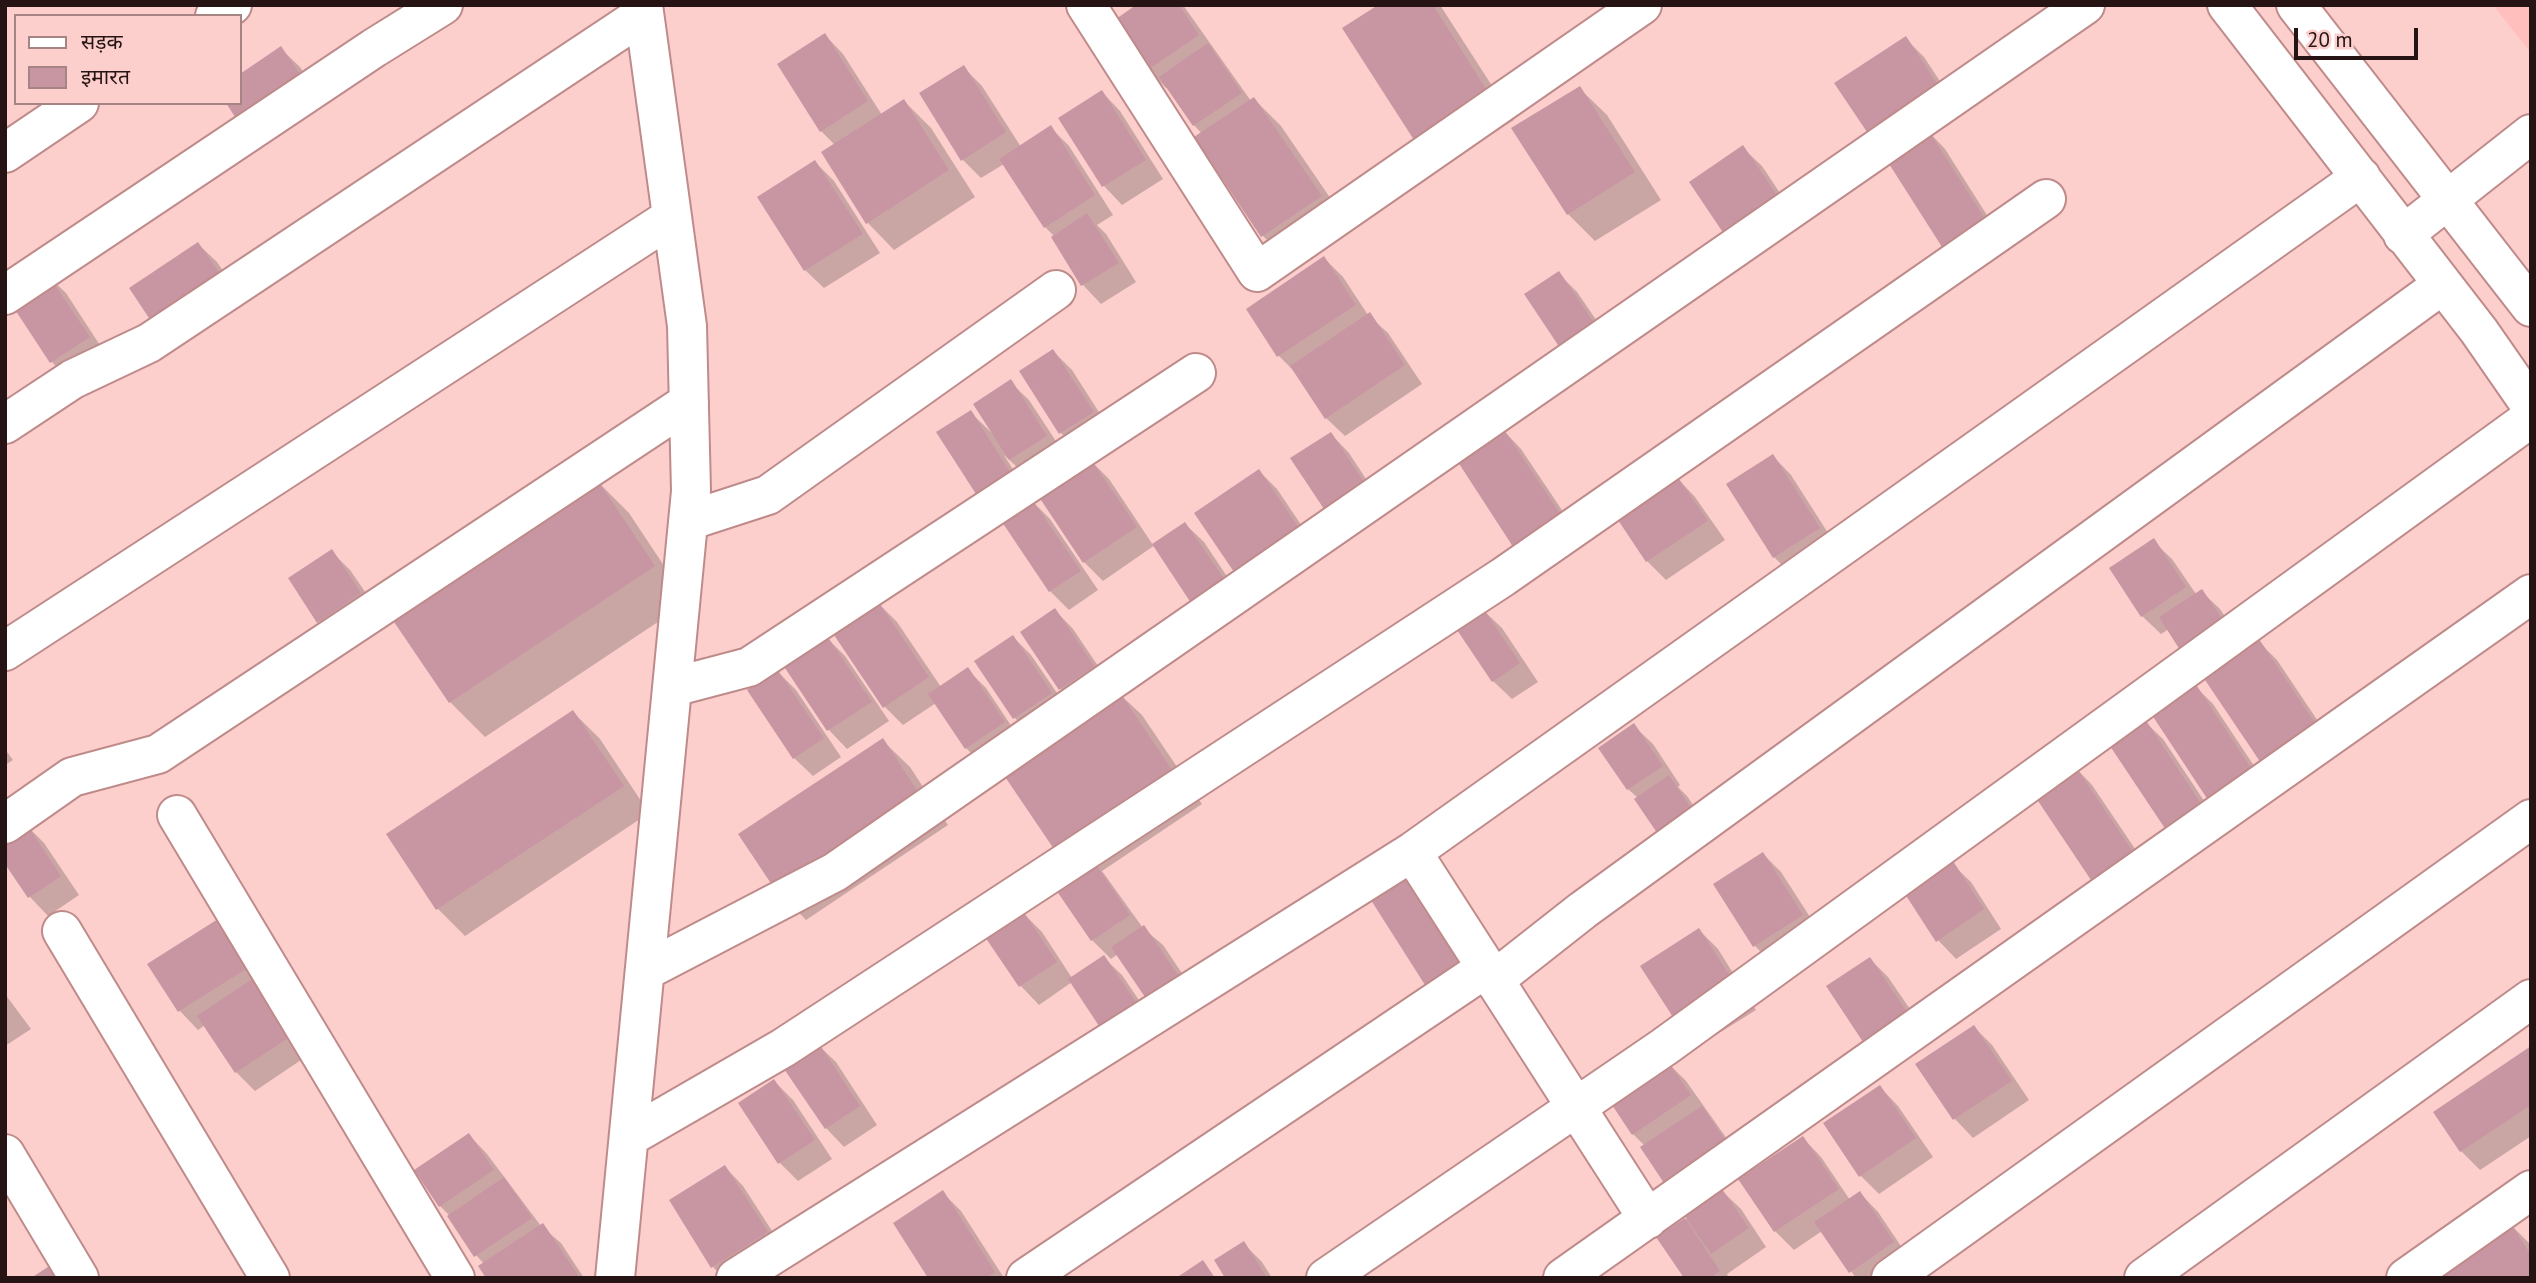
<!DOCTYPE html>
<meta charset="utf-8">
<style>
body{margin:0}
#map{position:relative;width:2536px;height:1283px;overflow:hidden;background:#fccfcd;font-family:"PT Sans","Noto Sans Devanagari",sans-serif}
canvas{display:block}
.frame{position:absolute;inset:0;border:7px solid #261313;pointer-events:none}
.legend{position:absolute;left:14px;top:14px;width:228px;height:91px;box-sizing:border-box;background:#fccfcd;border:2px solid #a68483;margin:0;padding:9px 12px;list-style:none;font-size:21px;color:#261313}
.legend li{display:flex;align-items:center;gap:14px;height:35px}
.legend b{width:35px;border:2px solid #a68483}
.scale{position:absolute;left:2294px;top:28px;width:124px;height:32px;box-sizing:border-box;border:4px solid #261313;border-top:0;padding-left:9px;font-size:21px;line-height:24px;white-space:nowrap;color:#261313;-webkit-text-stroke:5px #fccfcd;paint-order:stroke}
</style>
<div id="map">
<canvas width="2536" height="1283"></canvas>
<div class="frame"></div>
<ul class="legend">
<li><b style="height:9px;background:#fff"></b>सड़क</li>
<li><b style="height:19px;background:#c895a3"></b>इमारत</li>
</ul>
<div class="scale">20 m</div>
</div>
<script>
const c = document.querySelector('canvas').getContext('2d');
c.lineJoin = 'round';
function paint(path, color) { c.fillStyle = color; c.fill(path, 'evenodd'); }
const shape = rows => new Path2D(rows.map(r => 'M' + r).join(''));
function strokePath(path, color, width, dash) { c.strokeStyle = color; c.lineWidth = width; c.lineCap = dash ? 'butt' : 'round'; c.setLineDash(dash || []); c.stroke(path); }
paint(shape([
 [2493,5,2531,5,2531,53]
]), '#febfbd');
paint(shape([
 [1139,5,1183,5,1251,101,1254,99,1281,126,1348,224,1290,263,1263,236,1202,134,1194,125,1168,87,1166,88,1148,70],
 [1381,5,1440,5,1514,120,1442,166],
 [825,35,843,54,882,115,904,101,931,128,975,197,894,250,867,222,835,145,821,131],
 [1905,38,1924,57,1955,104,1887,149,1868,131],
 [281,49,300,67,321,99,259,140,240,103,240,76],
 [963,67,982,86,1021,147,1051,128,1069,146,1113,215,1097,225,1106,234,1136,282,1101,304,1083,285,1053,238,1055,237,1045,227,1004,164,981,178,963,160],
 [1579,88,1607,115,1661,200,1595,241,1568,214],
 [1102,92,1120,111,1163,179,1122,205,1104,186,1061,118],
 [1927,130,1945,149,2009,250,1969,275],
 [1743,148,1762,166,1798,220,1745,255],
 [815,162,834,181,880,253,824,288,805,270],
 [198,244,217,262,242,300,175,344],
 [1324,258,1343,277,1368,315,1388,333,1422,384,1345,436,1326,418,1297,374,1279,356,1248,310],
 [1558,273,1577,292,1612,343,1579,365],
 [47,275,66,293,107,356,70,381,52,362,10,300],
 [1053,351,1072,370,1111,431,1079,451,1061,433,1021,371],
 [1010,382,1029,400,1065,455,1029,478,1004,455,1027,492,996,512,977,493,939,433,970,412,992,433],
 [1503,430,1521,449,1584,543,1539,573],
 [1331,434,1349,453,1385,508,1348,532],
 [1773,456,1791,475,1837,547,1793,576,1774,557],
 [1090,460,1109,479,1153,545,1185,524,1204,542,1242,599,1155,545,1103,581,1084,562],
 [1259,471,1277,489,1316,547,1235,571],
 [594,478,629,513,688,602,485,737,450,702],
 [1677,478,1695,497,1725,540,1666,580,1647,561],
 [1031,500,1050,519,1098,590,1069,610,1050,591],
 [2153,541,2172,559,2196,594,2201,591,2220,609,2247,649,2258,641,2277,660,2336,748,2205,675,2169,629,2161,634,2142,616],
 [332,552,350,570,379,612,337,640,319,621],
 [878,603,897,622,941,687,967,669,986,688,1022,742,985,767,966,748,936,703,903,725,885,707],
 [1055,610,1073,629,1113,688,1142,715,1202,804,1102,871,1143,928,1163,945,1198,997,1118,954,1111,959,1092,940,1054,884,1082,710,1061,689,1022,632],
 [1483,610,1502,628,1538,682,1512,699,1493,681],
 [1013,637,1031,655,1070,712,1033,737,1015,718,976,661],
 [827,638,845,656,889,721,847,749,829,730,785,666],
 [777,671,796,690,841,757,813,776,794,758],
 [2194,685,2213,704,2270,790,2228,817],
 [573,712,600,739,649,813,465,936,438,909,388,835],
 [2144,721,2163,739,2222,828,2188,850],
 [1634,726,1653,744,1680,785,1678,787,1687,796,1716,839,1684,861,1666,842,1638,798,1628,789],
 [882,740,910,767,948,825,806,920,779,892],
 [5,749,13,760,5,765],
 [2074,766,2092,785,2150,871,2110,898,2092,879],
 [26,825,44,843,79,895,48,916,30,897,5,860],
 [1763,854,1781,872,1821,934,1773,964,1755,946],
 [1952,864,1971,882,2001,929,1956,959,1938,940],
 [1023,913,1042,932,1072,978,1103,957,1122,975,1155,1024,1072,982,1039,1005,1021,986,988,937],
 [218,921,310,1054,255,1091,236,1072,205,1025,198,1030,180,1011,150,965],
 [1699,930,1718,949,1756,1010,1700,1045,1681,1027],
 [1870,959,1888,977,1925,1031,1883,1060,1864,1041],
 [5,994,31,1029,5,1046],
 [1974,1027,1992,1045,2029,1100,1973,1138,1955,1119,1918,1065],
 [817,1044,836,1062,877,1125,844,1147,826,1128],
 [2531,1048,2531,1136,2480,1170,2461,1151],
 [1667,1062,1686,1081,1749,1170,1720,1189,1741,1209,1766,1247,1727,1274,1729,1278,1686,1278,1659,1238,1688,1218,1645,1146,1633,1134],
 [774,1081,793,1100,832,1159,798,1181,780,1163],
 [1880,1087,1898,1106,1933,1157,1879,1194,1860,1175],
 [469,1135,487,1154,541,1226,561,1243,584,1278,488,1278,484,1264,476,1255,450,1216,440,1206],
 [1803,1138,1821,1157,1850,1200,1860,1193,1878,1212,1911,1261,1887,1278,1856,1278,1822,1231,1794,1250,1775,1231],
 [725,1167,743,1186,785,1251,724,1278,713,1267],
 [943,1193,961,1211,1004,1278,930,1278],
 [2510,1224,2531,1245,2531,1278],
 [1243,1243,1262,1262,1272,1278,1227,1278]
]), '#0003');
paint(shape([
 [1136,5,1179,5,1199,35,1146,71,1113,21],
 [1378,5,1433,5,1488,92,1414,140,1342,28],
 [825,33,868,101,820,132,777,64],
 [1906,36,1938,85,1867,132,1834,83],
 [1208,43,1242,93,1193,126,1159,77],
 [281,46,304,80,239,123,226,103,240,103,240,74],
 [964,65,1006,132,961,161,919,93],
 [1580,86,1635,172,1567,215,1511,128],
 [1102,90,1146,160,1102,187,1058,118],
 [1254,97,1322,196,1261,237,1194,137],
 [904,99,949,170,866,224,821,152],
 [1051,125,1095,195,1044,228,999,159],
 [1927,128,1992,230,1949,258,1884,156],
 [1743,145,1781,201,1726,237,1689,182],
 [815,160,863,234,804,271,757,197],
 [1087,213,1119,263,1081,286,1051,237],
 [198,242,225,281,155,327,129,288],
 [1324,256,1356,305,1277,357,1246,309],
 [1559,271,1595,324,1560,348,1524,294],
 [47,273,90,337,50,363,8,299],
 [1370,312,1405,365,1325,419,1290,366],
 [1053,349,1094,412,1059,434,1019,371],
 [1011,379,1047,436,1009,460,973,404],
 [971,410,1010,472,976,494,936,432],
 [1503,428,1567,524,1519,556,1456,459],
 [1331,432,1368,488,1328,515,1290,458],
 [1773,454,1820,528,1773,558,1726,484],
 [1090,458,1137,527,1083,563,1037,494],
 [1259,469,1299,528,1234,572,1194,513],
 [595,476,655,566,449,703,388,613],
 [1677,476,1708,521,1646,562,1616,517],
 [1031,498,1081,571,1049,592,1000,519],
 [1185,522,1225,580,1191,603,1152,544],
 [2154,538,2186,587,2141,617,2109,568],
 [332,549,361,593,317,623,288,578],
 [2202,589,2231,632,2187,661,2159,617],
 [878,601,929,677,883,708,832,632],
 [1055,608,1094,666,1059,690,1020,632],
 [1483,608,1520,663,1492,682,1455,627],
 [1013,635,1052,693,1013,719,974,661],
 [827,636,872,702,827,731,783,665],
 [2259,639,2319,729,2263,766,2203,677],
 [968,667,1005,722,965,749,928,694],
 [777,669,824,738,793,759,747,690],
 [2195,683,2253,771,2208,800,2150,712],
 [1115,685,1176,776,1058,855,997,765],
 [573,710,624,786,436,910,386,834],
 [2145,719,2204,808,2168,833,2108,743],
 [1634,723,1663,766,1627,790,1598,748],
 [883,738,922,798,778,894,738,834],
 [2074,764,2133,852,2091,880,2032,792],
 [1669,775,1699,820,1664,843,1634,799],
 [26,823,61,876,28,898,5,864,5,836],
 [1763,852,1803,915,1753,947,1713,884],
 [1091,857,1130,915,1091,941,1052,884],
 [1953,861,1984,909,1936,942,1905,894],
 [1414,868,1471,956,1425,985,1369,897],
 [1023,911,1057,962,1019,987,985,937],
 [218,919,249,967,178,1012,147,964],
 [1144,925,1180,978,1147,1000,1111,947],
 [1699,928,1739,990,1680,1028,1640,966],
 [1104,955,1138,1005,1101,1029,1068,979],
 [1870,957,1907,1012,1863,1042,1826,986],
 [255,977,293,1035,235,1073,197,1016],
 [1974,1025,2012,1081,1953,1120,1915,1064],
 [818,1042,860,1106,825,1129,782,1066],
 [2531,1046,2531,1105,2460,1152,2433,1112],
 [1667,1060,1691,1095,1632,1135,1608,1099],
 [774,1079,815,1140,778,1164,738,1103],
 [1880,1085,1916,1138,1859,1177,1823,1123],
 [1702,1106,1732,1150,1670,1192,1640,1147],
 [469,1133,494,1170,439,1207,414,1170],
 [1803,1136,1839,1189,1774,1232,1738,1179],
 [725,1165,768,1232,711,1268,669,1200],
 [504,1177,532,1218,474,1257,447,1216],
 [1722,1189,1749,1228,1711,1254,1684,1215],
 [943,1190,995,1272,986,1278,928,1278,893,1223],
 [1860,1191,1894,1242,1849,1273,1814,1222],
 [1685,1218,1720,1271,1710,1278,1684,1278,1656,1237],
 [2510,1222,2531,1255,2531,1278,2423,1278],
 [543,1223,578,1275,574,1278,486,1278,478,1266],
 [1244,1241,1267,1278,1225,1278,1214,1260],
 [1203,1260,1215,1278,1176,1278],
 [57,1261,67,1278,31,1278]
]), '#c895a3');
const minor = shape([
 [1086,5,1257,272,1642,5],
 [2227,5,2479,331,2531,406],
 [2296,5,2531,307],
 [215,16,232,5],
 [5,153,79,103],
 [2403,235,2531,134],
 [5,295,374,48,443,5],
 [5,424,73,379,149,343,644,14],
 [688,521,768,495,1056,290],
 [5,651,672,217],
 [673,687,749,667,1196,373],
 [177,815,455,1278],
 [5,824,72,777,158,754,689,402],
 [1412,852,1648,1219],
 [62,931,270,1278],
 [645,971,835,872,2085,5],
 [1494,980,1583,910,2442,285],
 [629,1137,783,1048,1503,577,2046,199],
 [5,1154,79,1278],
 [615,1278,691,491,687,326,643,5],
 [736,1278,1412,852,2361,177],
 [1026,1278,1486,968],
 [1326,1278,1664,1047,2531,418],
 [1563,1278,2531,594],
 [1891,1278,2531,819],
 [2144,1278,2531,999],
 [2406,1278,2531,1190]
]);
strokePath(minor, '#bf8b8a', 42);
strokePath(minor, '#fff', 38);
</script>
